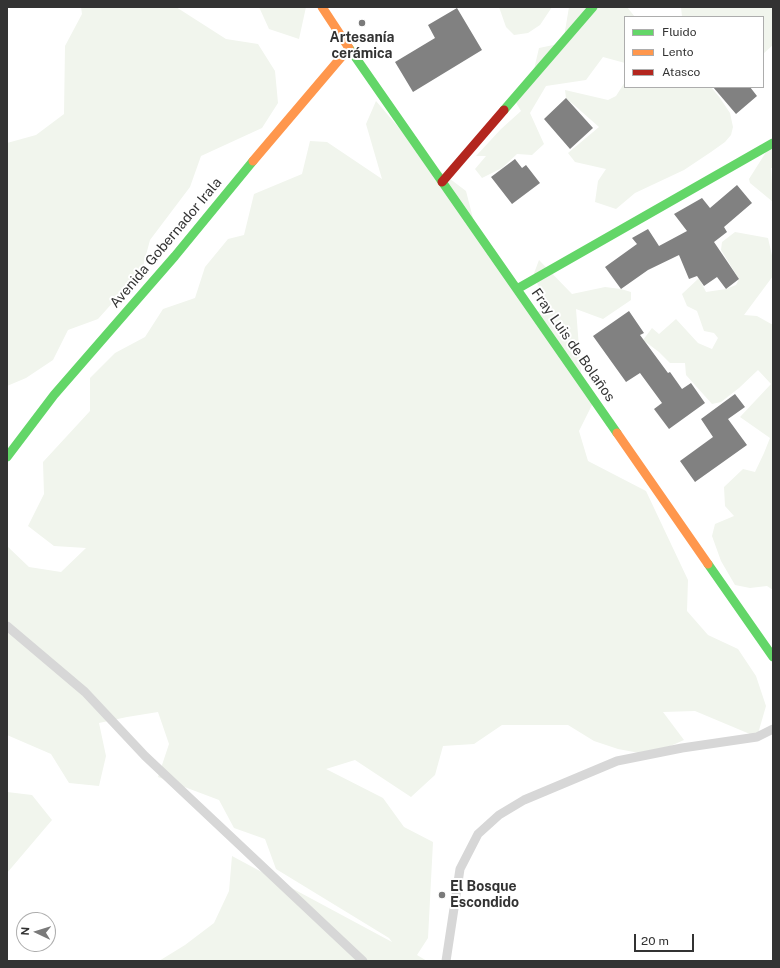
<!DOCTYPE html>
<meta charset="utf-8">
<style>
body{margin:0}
#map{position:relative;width:780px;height:968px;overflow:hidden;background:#fff;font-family:"Public Sans",sans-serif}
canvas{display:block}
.frame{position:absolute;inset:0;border:8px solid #333;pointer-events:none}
.legend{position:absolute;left:624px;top:16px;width:140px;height:72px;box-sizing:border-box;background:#fff;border:1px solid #adadad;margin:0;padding:5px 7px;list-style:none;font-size:12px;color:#333}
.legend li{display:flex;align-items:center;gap:8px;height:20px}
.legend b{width:20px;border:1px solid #adadad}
.north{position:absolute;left:16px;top:912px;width:40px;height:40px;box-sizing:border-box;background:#fff;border:1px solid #adadad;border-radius:50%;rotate:274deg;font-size:11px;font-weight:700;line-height:16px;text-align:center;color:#333}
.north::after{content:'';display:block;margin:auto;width:14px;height:18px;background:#7a7a7a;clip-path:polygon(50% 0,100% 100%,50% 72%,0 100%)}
.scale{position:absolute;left:634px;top:934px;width:60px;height:18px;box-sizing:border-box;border:2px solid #333;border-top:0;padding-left:5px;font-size:12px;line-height:14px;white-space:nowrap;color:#333;-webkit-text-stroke:3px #fff;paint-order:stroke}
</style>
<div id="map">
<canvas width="780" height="968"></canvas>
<div class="frame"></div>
<ul class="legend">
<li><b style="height:5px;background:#63d668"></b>Fluido</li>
<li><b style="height:5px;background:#ff974d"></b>Lento</li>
<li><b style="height:5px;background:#b3261e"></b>Atasco</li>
</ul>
<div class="north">N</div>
<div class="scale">20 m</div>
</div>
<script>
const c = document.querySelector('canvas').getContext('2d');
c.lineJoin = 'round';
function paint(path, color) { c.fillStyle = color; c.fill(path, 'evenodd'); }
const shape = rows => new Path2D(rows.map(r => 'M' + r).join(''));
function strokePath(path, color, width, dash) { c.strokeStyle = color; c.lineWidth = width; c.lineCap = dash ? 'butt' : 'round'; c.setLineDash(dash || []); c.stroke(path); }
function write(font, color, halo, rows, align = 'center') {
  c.font = font + ' "Public Sans",sans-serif'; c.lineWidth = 4; c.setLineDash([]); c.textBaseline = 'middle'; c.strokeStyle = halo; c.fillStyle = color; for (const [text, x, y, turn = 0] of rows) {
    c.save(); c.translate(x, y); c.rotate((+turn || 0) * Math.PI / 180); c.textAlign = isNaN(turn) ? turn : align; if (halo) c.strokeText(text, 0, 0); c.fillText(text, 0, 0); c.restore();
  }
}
paint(shape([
 [81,7,176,7,226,39,258,44,275,71,278,103,262,128,201,156,190,187,150,240,142,270,98,319,68,330,53,360,26,378,7,386,7,143,36,135,64,114,65,46,82,14],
 [259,7,306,7,299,39,269,29],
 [499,7,552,7,540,25,528,33,514,35,506,27],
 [569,7,627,7,635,17,625,17,625,63,603,57,586,80,546,86,530,113,544,144,532,155,517,154,502,168,482,178,475,169,486,156,476,156,501,129,521,111,512,96,532,78,539,48,563,43],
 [681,7,773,7,773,45,763,54,763,17,682,17],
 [625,82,625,87,711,87,720,98,730,113,733,127,731,135,725,142,711,152,684,170,635,193,616,209,595,202,598,181,606,169,575,162,568,153,599,127,566,98,565,90,608,100,616,96],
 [376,101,429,163,466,191,476,230,536,314,548,303,533,276,539,260,572,294,605,287,621,289,631,292,631,300,603,319,576,309,581,373,594,401,579,431,588,461,646,491,688,580,687,611,708,635,738,649,756,676,766,706,757,737,695,711,663,712,684,740,650,755,618,749,594,741,568,725,502,725,474,744,443,746,435,775,411,797,355,760,326,769,383,798,404,827,433,842,428,938,417,955,427,961,159,961,185,945,214,923,229,891,232,856,392,942,389,938,276,869,265,839,234,828,219,800,158,777,169,744,158,712,127,717,99,723,106,756,99,786,69,783,51,754,7,735,7,546,29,567,61,572,86,548,54,546,28,526,44,494,43,462,90,411,90,378,115,353,145,337,163,309,195,298,205,267,228,239,244,235,254,194,302,174,310,141,327,142,382,179,366,124],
 [773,141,773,168,771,168,773,202,750,183,749,179],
 [735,232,768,238,773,260,773,276,744,315,757,316,773,325,773,590,767,586,750,588,735,585,721,561,712,536,715,524,734,516,725,506,724,487,743,469,755,472,764,453,770,438,740,417,771,384,758,370,739,388,721,402,712,404,686,375,685,363,670,363,659,352,643,340,652,328,659,334,676,319,698,343,712,349,718,338,714,333,704,331,697,311,687,306,682,294,699,278,706,292,726,289,736,285,739,279,721,250,722,242],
 [7,792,32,795,52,820,7,873]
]), '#f1f5ed');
paint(shape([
 [457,8,482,50,413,92,395,62,435,38,428,25],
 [713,87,750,87,757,96,736,114],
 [566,98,593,128,570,149,544,119],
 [515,159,522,168,526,165,540,183,512,204,491,177],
 [737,185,752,203,724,227,727,232,714,242,739,279,726,289,717,277,704,286,697,276,689,279,679,255,648,270,621,289,605,267,637,244,632,238,648,229,659,246,687,231,674,214,702,198,710,208],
 [629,311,644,333,640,335,668,373,670,372,682,389,691,383,705,403,669,429,654,409,662,403,640,373,626,382,593,336],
 [735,394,745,407,728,419,747,445,695,482,680,461,713,437,701,419]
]), '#818181');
strokePath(shape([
 [7,626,85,692,145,756,363,961],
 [446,961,460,869,478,834,499,815,524,800,617,761,682,748,757,737,773,729]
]), '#d7d7d7', 9);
strokePath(shape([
 [349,48,617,433],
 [504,110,593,7],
 [517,289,773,143],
 [7,457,54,395,175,256,253,161],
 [708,564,773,657]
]), '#63d668', 9);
strokePath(shape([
 [253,161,349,48,322,7],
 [617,433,708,564]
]), '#ff974d', 9);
strokePath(shape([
 [442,182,504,110]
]), '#b3261e', 9);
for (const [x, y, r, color] of [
 [362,23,4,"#7a7a7a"],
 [442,895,4,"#7a7a7a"]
]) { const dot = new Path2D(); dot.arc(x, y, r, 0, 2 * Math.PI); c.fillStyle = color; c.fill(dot); strokePath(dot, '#fff', 1.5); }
write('bold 14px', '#333', '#fff', [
 ["Artesanía",362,38],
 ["cerámica",362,54],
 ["El Bosque",450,887,"left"],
 ["Escondido",450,903,"left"]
]);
write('14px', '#333', '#fff', [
 ["Avenida Gobernador Irala",166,243,-50],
 ["Fray Luis de Bolaños",573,345,55]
]);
</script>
